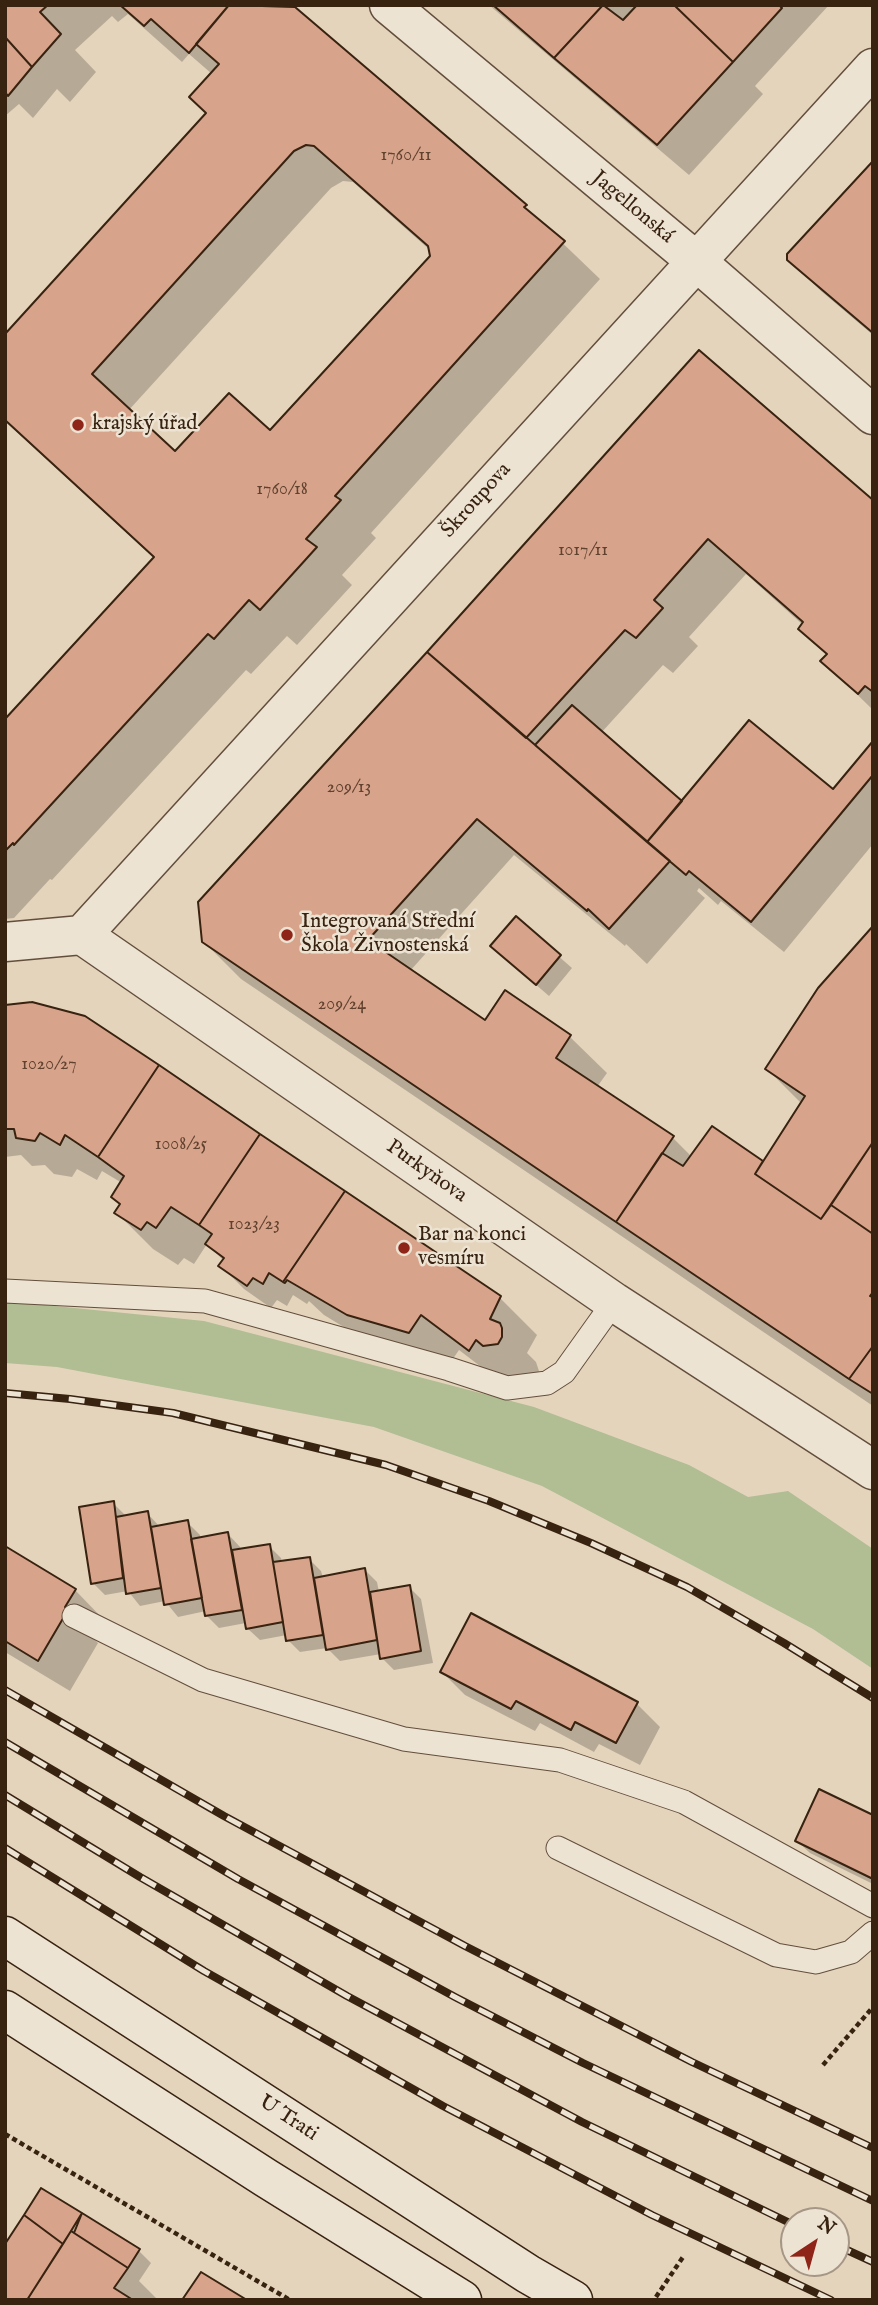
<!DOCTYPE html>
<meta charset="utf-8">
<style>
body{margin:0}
#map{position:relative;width:878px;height:2305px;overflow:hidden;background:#e4d4bc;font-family:"IM FELL English",serif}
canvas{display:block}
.frame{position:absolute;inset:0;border:7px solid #382210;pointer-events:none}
.north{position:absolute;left:780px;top:2207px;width:70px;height:70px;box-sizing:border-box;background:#ede3d3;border:2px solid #a59685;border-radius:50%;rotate:36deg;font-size:19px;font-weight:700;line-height:28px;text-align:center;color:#382210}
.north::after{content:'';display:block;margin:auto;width:24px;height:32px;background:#8f2418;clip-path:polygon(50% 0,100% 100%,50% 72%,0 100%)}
</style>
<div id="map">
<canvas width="878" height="2305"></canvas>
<div class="frame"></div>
<div class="north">N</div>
</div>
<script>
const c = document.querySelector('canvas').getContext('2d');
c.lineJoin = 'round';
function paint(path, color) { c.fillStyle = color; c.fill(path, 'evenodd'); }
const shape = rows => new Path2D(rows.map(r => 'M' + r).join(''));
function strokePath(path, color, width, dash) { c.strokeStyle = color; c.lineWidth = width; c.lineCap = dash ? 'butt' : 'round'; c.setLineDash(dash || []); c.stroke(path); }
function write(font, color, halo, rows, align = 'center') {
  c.font = font + ' "IM FELL English",serif'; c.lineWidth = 5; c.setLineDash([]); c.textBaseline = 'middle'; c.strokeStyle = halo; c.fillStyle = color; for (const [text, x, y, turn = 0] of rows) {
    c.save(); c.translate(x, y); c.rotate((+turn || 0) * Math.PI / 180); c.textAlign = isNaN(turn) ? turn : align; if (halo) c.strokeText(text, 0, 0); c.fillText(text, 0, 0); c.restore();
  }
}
paint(shape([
 [5,1301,204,1321,534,1407,689,1465,748,1497,788,1491,873,1549,873,1669,813,1629,542,1486,374,1427,57,1367,5,1363]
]), '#b1bd93');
paint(shape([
 [5,5,288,5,525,207,600,279,371,533,376,538,342,575,352,585,297,645,287,636,251,674,246,670,52,880,50,879,14,918,5,919,5,721,155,559,5,421,5,337,208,114,212,74,189,54,182,62,128,14,118,22,112,16,75,50,96,72,70,102,57,89,33,118,19,104,5,116],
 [343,181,353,182,431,251,432,256,270,432,175,454,128,411,331,188],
 [489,5,829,5,755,86,763,94,689,175],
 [873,163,873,335,821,291,789,259],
 [699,353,873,502,873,710,823,661,828,656,800,628,803,625,746,574,689,637,698,646,673,673,663,665,601,733,682,803,833,791,873,744,873,844,784,952,721,901,718,905,699,888,697,891,705,898,647,964,626,944,625,946,514,855,410,971,486,1023,506,992,570,1037,607,1073,597,1087,673,1138,692,1157,764,1164,802,1104,767,1069,873,928,873,1406,241,979,204,942],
 [516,919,572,968,549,996,505,958],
 [5,1007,500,1298,537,1335,527,1353,536,1362,539,1371,534,1380,521,1382,514,1375,506,1386,459,1350,446,1369,385,1352,324,1315,309,1301,307,1304,293,1295,287,1306,277,1300,271,1308,244,1289,221,1266,224,1261,207,1244,194,1264,184,1258,178,1265,153,1249,117,1213,121,1205,113,1197,122,1183,102,1171,97,1180,77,1169,72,1177,54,1174,45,1165,32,1166,21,1155,5,1157],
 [113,1503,126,1516,147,1513,160,1527,187,1522,200,1535,200,1539,228,1534,240,1547,241,1551,269,1546,281,1558,282,1563,309,1559,321,1571,323,1578,365,1570,377,1582,379,1592,409,1587,421,1599,433,1663,394,1670,382,1658,381,1654,340,1661,327,1648,300,1652,288,1640,287,1635,260,1640,247,1628,246,1623,219,1628,206,1615,206,1611,178,1617,165,1601,140,1606,128,1591,105,1595,93,1583],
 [5,1548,75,1590,106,1622,95,1640,98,1643,70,1691,5,1652],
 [442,1672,636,1703,660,1727,640,1765,599,1744,594,1752,540,1723,535,1731,465,1695],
 [873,1817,873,1884,810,1853,797,1841],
 [41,2190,139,2251,151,2263,139,2281,158,2300,5,2300,5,2246]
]), '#0003');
const building = shape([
 [5,5,48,5,40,12,61,34,32,67,5,37,5,5],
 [120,5,229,5,189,53,151,19,144,26,120,5],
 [229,5,295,7,527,205,524,207,565,241,335,496,341,500,306,539,317,547,260,610,249,600,214,639,208,634,14,845,13,843,5,851,5,719,154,557,5,420,5,334,206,113,189,97,219,64,196,44,229,5],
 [306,145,314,146,428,246,430,256,270,430,229,393,175,451,92,374,294,151,306,145],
 [493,5,603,5,554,58,493,5],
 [603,5,623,20,637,5,674,5,733,62,657,145,554,58,603,5],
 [674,5,779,5,782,8,733,62,674,5],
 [5,37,32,67,8,96,5,92,5,37],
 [873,161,873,333,787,260,787,254,873,161],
 [699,350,873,500,873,692,865,686,858,694,820,661,827,654,798,629,803,622,708,539,654,600,663,608,636,638,625,630,526,738,427,652,699,350],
 [427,652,670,861,609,929,588,909,587,911,477,819,368,940,485,1020,505,990,571,1035,556,1058,674,1136,616,1222,202,942,198,902,427,652],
 [572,705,682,801,647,842,535,745,572,705],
 [749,720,833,789,873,741,873,775,751,922,689,871,686,875,647,842,749,720],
 [516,916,561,955,536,985,490,946,516,916],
 [873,926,873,1142,821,1219,755,1174,805,1096,765,1069,818,988,873,926],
 [32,1002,85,1016,159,1065,98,1157,65,1135,60,1145,40,1133,35,1141,16,1138,14,1129,5,1129,5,1005,32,1002],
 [159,1065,260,1134,199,1225,171,1207,156,1228,147,1222,141,1230,114,1213,120,1204,111,1197,124,1176,98,1157,159,1065],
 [712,1126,763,1161,755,1174,821,1219,831,1205,873,1234,873,1292,870,1296,873,1297,873,1346,849,1379,616,1222,662,1153,683,1166,712,1126],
 [260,1134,345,1191,283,1282,269,1273,263,1284,253,1278,247,1286,218,1266,224,1258,205,1244,212,1234,199,1225,260,1134],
 [873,1142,873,1234,831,1205,873,1142],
 [345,1191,501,1296,490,1319,500,1323,502,1328,502,1337,498,1344,483,1346,476,1340,469,1351,421,1315,409,1333,347,1315,287,1280,285,1283,283,1282,345,1191],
 [873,1346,873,1394,849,1379,873,1346],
 [114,1501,123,1578,91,1584,79,1507,114,1501],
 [148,1511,161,1588,126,1594,116,1517,148,1511],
 [188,1520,202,1598,164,1605,151,1527,188,1520],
 [228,1532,242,1610,205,1616,191,1539,228,1532],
 [270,1544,283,1622,246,1629,232,1550,270,1544],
 [5,1546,76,1589,65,1607,68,1610,38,1661,5,1641,5,1546],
 [310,1557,323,1635,286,1641,273,1562,310,1557],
 [365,1568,377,1640,326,1650,314,1578,365,1568],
 [410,1585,421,1651,380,1659,370,1592,410,1585],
 [471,1613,638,1702,616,1743,575,1722,571,1730,516,1701,511,1709,440,1672,471,1613],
 [819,1789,873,1815,873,1879,795,1841,819,1789],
 [41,2188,82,2213,63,2244,24,2215,41,2188],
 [82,2213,140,2249,128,2268,74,2233,82,2213],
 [24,2215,63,2244,27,2300,5,2300,5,2244,24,2215],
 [71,2231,128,2268,114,2288,133,2300,27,2300,71,2231],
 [201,2272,247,2300,182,2300,201,2272]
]);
paint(building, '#d8a38b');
strokePath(building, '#382210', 2);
const service = shape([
 [5,1291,205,1301,449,1369,507,1388,547,1383,564,1372,614,1302],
 [74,1616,203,1680,404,1739,560,1760,684,1802,873,1906],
 [558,1848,776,1955,816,1962,851,1952,873,1933]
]);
const minor = shape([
 [389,5,696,261,873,415],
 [82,935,873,68],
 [5,942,82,935,614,1302,873,1470]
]);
const secondary = shape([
 [5,1936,528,2274,573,2300],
 [5,2010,266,2178,462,2300]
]);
strokePath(service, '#634e3b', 25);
strokePath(minor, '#634e3b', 41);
strokePath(secondary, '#382210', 41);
strokePath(shape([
 [823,2065,873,2007],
 [5,2134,290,2300],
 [656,2297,683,2257]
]), '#382210', 4.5, [5, 3.5]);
strokePath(service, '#ede3d3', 23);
strokePath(minor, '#ede3d3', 38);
strokePath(secondary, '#ede3d3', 38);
const rail = shape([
 [5,1393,70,1399,173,1413,386,1465,489,1501,591,1543,687,1587,784,1643,873,1698],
 [5,1690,224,1816,465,1946,692,2062,873,2148],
 [5,1742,238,1879,455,1997,583,2063,873,2201],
 [5,1795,140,1877,347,1996,582,2122,794,2225],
 [5,1848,204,1971,443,2106,652,2215,831,2300],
 [836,2245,873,2262]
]);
strokePath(rail, '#382210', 8);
strokePath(rail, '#ede3d3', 5, [16]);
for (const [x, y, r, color] of [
 [78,425,7,"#8f2418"],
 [287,935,7,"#8f2418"],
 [404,1248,7,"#8f2418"]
]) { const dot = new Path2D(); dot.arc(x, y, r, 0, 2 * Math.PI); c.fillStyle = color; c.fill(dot); strokePath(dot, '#ede3d3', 2.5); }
write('18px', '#60422f', null, [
 ["1760/11",406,156],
 ["1760/18",282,490],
 ["1017/11",583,551],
 ["209/13",349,788],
 ["209/24",342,1005],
 ["1020/27",49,1065],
 ["1008/25",181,1145],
 ["1023/23",254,1225]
]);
write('21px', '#382210', '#ede3d3', [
 ["Jagellonská",632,208,40],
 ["Škroupova",477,501,-48],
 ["Purkyňova",426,1172,35],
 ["U Trati",288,2119,33]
]);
write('21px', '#382210', '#ede3d3', [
 ["krajský úřad",92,425],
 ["Integrovaná Střední",301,923],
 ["Škola Živnostenská",301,947],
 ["Bar na konci",418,1236],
 ["vesmíru",418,1260]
], 'left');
</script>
